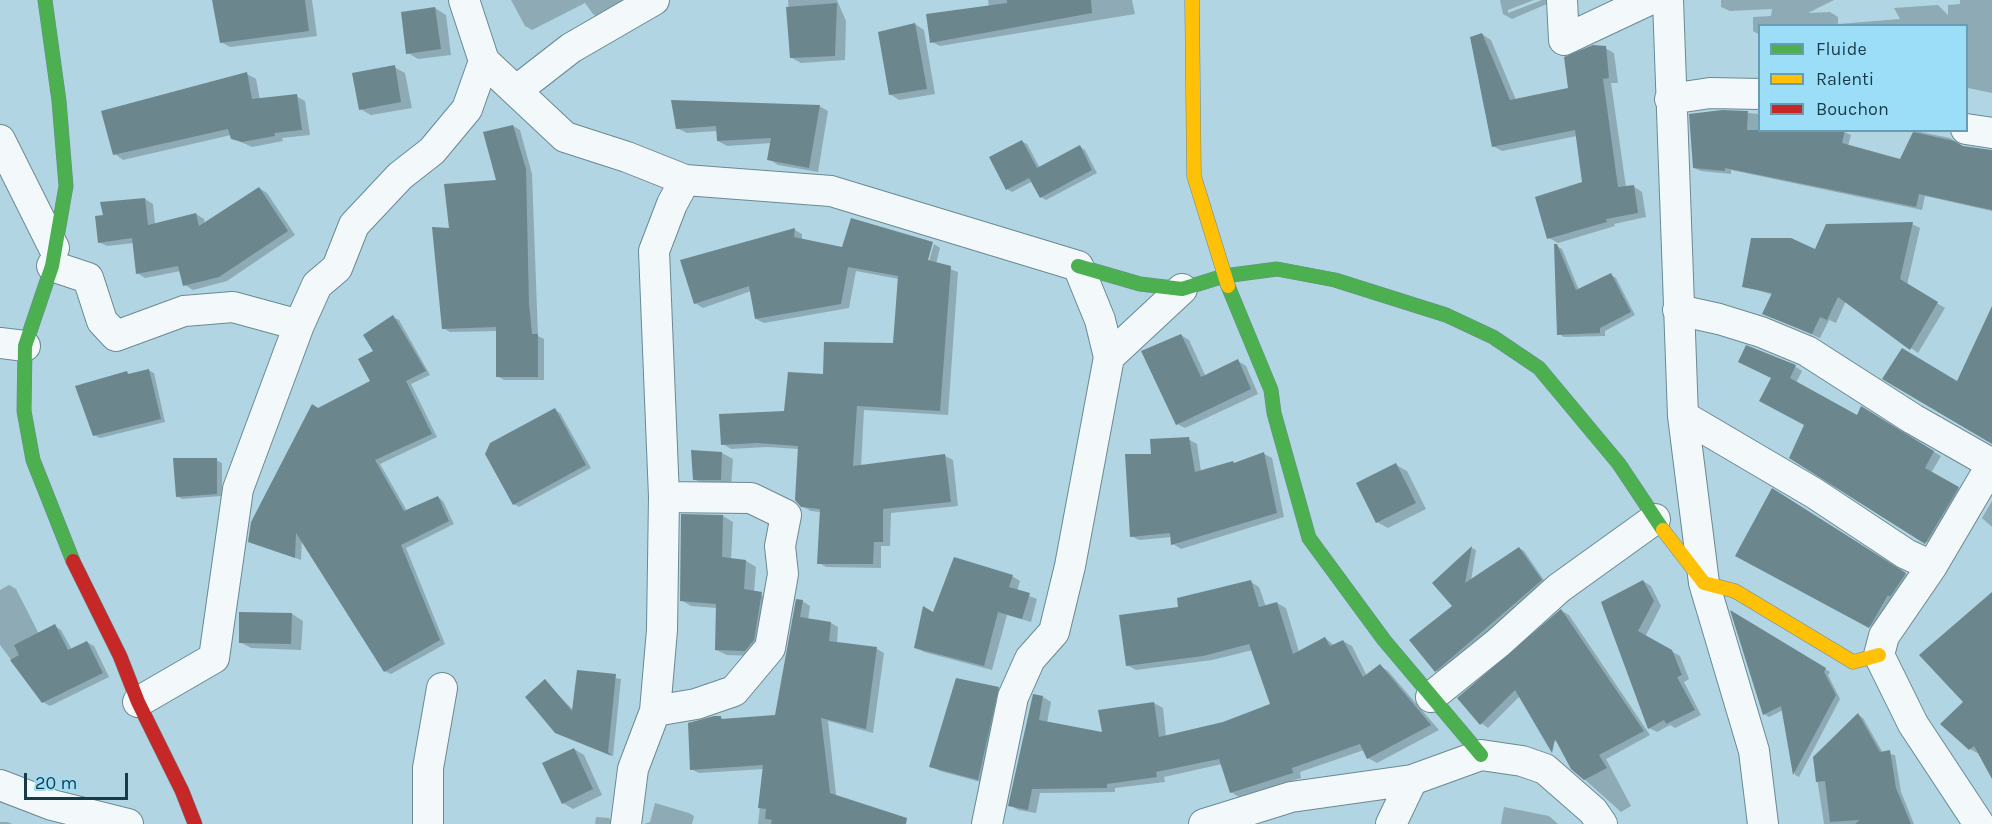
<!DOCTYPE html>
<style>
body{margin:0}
#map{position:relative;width:1992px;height:824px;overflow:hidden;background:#b1d5e3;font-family:Karla,sans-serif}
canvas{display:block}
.legend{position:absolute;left:1758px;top:24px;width:210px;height:108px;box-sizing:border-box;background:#9cdef8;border:2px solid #679db2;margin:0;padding:8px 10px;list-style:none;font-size:18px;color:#173b48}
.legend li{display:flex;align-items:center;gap:12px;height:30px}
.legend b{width:30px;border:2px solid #679db2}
.scale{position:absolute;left:24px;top:773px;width:104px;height:27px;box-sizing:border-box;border:3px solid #173b48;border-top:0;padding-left:8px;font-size:18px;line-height:21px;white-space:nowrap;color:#173b48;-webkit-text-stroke:4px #9cdef8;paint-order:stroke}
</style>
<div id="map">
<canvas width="1992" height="824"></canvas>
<ul class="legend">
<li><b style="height:8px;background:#4caf50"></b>Fluide</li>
<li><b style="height:8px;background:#ffc107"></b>Ralenti</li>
<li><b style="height:8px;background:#c62828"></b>Bouchon</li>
</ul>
<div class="scale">20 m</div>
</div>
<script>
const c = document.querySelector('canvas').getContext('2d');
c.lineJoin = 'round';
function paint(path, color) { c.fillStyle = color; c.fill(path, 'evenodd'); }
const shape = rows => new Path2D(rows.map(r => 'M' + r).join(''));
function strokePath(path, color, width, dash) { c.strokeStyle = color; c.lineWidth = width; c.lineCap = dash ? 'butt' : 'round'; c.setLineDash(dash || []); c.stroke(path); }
paint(shape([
 [261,0,312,0,317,36,230,47,221,42],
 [511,0,623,0,599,18,593,14,585,3,532,30,525,26],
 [788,0,837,0,846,21,845,60,801,63,792,58],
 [988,0,1132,0,1135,14,940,46,932,42,989,7],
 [1500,0,1534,0,1508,10,1508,13,1542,0,1556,0,1512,19,1503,14],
 [1721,0,1834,0,1808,13,1830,12,1838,17,1838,24,1900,19,1894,8,1938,5,1948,15,1948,5,1960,4,1960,0,1992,0,1992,93,1968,88,1966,97,1966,26,1760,26,1760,35,1753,31,1753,17,1771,16,1772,9,1730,11,1721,7],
 [435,8,446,15,451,55,418,59,408,53],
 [915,24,924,30,935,94,899,100,890,94],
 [1482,34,1491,40,1516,100,1569,89,1605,48,1614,53,1618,83,1611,83,1626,187,1633,186,1642,192,1646,217,1614,224,1615,226,1558,243,1549,238,1584,183,1577,136,1502,151,1493,146],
 [394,67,405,73,412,108,371,115,360,109],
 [247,74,256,79,260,100,296,96,305,101,310,135,282,138,283,141,252,147,232,138,231,135,123,160,115,154],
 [819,106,828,111,818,172,778,165,769,159,772,143,727,146,718,141,717,131,687,133,677,128],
 [1748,113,1760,114,1760,130,1840,130,1851,135,1848,146,1901,160,1915,131,1950,138,1965,148,1992,151,1992,211,1925,196,1922,210,1731,170,1731,174,1701,171,1694,168,1691,115],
 [513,126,520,130,532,174,538,336,544,339,544,380,504,380,497,376,497,331,450,332,443,328,451,229,498,181],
 [1022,142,1027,144,1040,168,1080,147,1085,150,1097,173,1046,200,1041,197,1033,181,1012,192,1007,189],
 [259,188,267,193,295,235,227,281,193,290,185,285,181,271,145,278,137,273,134,243,107,246,99,242,145,199,153,204,155,224,196,214,204,219,205,224],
 [1912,224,1920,228,1907,285,1945,308,1918,353,1846,301,1836,323,1829,320,1820,338,1764,314,1773,295,1744,286,1816,251],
 [795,230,802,234,802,240,927,268,934,244,940,248,936,264,958,272,948,415,864,410,861,467,945,456,953,460,958,506,891,513,890,546,881,546,881,568,826,567,819,563,821,512,811,511,802,506,799,449,767,447,731,449,723,444,785,412,825,376,895,345,899,279,856,271,849,308,764,323,756,319,751,291,703,308,695,303],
 [1556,246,1562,249,1579,290,1611,275,1616,278,1635,315,1605,331,1605,336,1564,337,1559,334],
 [393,317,399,320,430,375,411,384,437,437,380,464,407,511,438,497,443,501,454,524,406,548,445,644,391,674,385,671,302,539,301,560,249,541,319,410,372,382,375,352],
 [1181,335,1189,340,1206,377,1238,361,1246,366,1258,394,1185,428,1177,424],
 [1747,347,1796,367,1802,371,1796,383,1857,417,1862,408,1941,456,1931,473,1965,492,1933,546,1791,458,1806,424],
 [148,370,154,373,165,422,100,438,94,435,127,373,131,375],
 [555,410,560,413,591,468,519,507,514,504],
 [1188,439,1197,444,1201,472,1236,464,1264,454,1272,458,1284,517,1181,549,1173,544,1172,537,1139,540,1131,536,1152,455],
 [722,453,733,459,731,486,705,485,694,479],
 [216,460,222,463,222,496,182,499,177,496],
 [1396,465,1407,471,1426,509,1388,528,1377,522],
 [1773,491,1912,578,1877,630,1737,555],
 [1992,501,1992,527,1982,518],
 [682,516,723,516,733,522,731,560,746,561,756,567,754,592,772,600,755,656,727,655,716,650,717,608,691,606,681,600],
 [1472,548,1476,550,1471,581,1519,548,1524,551,1546,583,1441,673,1436,670,1455,606,1434,583],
 [1012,576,1020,581,1017,591,1037,599,1031,622,1007,615,992,670,924,652,916,648,934,614],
 [1643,581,1651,586,1661,606,1645,637,1680,656,1689,679,1684,682,1701,715,1675,728,1670,725,1657,732,1649,728,1603,603],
 [1251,582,1259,587,1266,607,1277,603,1286,608,1299,652,1325,638,1335,646,1343,641,1352,646,1367,676,1380,666,1388,671,1439,730,1377,763,1368,758,1364,750,1300,772,1301,778,1239,797,1231,792,1222,764,1164,777,1165,782,1115,788,1115,792,1040,793,1036,813,1018,810,1010,805,1043,697,1051,702,1047,723,1104,734,1154,703,1163,708,1166,737,1223,723,1272,704,1253,650,1212,660,1136,670,1127,665,1180,608],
 [9,585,16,589,39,634,55,626,61,630,72,650,87,642,94,646,109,677,50,706,43,702,0,645,0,590],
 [1992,593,1992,740,1977,753,1970,749,1965,702],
 [802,601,810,606,808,620,831,623,838,627,837,643,877,649,884,653,873,733,828,721,837,803,764,769,699,773,691,769,720,717,725,720,776,717],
 [1562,611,1569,615,1650,735,1606,759,1631,806,1621,812,1572,768,1557,740,1552,743,1520,696,1488,728,1481,723],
 [1733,613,1830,672,1828,675,1840,699,1799,777,1795,775,1783,710,1769,717,1764,714],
 [292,614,303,621,301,650,251,648,240,642],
 [578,672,621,679,613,756,562,735,545,681,574,711],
 [998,688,1007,694,988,784,940,771,931,766],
 [1858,715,1863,718,1883,753,1895,755,1901,792,1914,824,1824,824,1814,758],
 [574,749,584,755,602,795,573,809,563,803],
 [655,803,689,813,694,816,692,824,644,824,650,822],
 [760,806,807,824,758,824],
 [1504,807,1549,816,1558,824,1501,824],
 [596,817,609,818,614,824,595,824],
 [0,822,8,822,12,824,0,824]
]), '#0003');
paint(shape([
 [212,0,305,0,309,31,220,43],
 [1007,0,1091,0,1092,13,930,43,926,14,1007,3],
 [837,3,835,56,790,58,786,7],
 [435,7,441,49,406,54,401,12],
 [915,23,927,89,889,95,878,32],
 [1482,33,1510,100,1568,88,1564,57,1593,45,1606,46,1609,78,1603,79,1618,187,1634,185,1638,213,1606,219,1607,222,1547,239,1535,197,1582,182,1575,130,1492,147,1470,37],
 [395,65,401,102,359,110,352,73],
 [247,72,252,99,297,94,302,130,274,133,275,136,242,142,231,139,228,129,113,155,101,111],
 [671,100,820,105,809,168,767,160,771,138,717,141,716,126,676,129],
 [1722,110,1748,111,1747,130,1845,130,1842,143,1900,159,1913,132,1954,141,1963,146,1992,150,1992,210,1919,194,1916,207,1725,168,1725,171,1693,168,1689,114],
 [513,125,526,169,529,303,532,334,538,334,538,377,496,377,496,327,442,329,432,227,449,228,444,184,496,180,483,132],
 [1022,140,1037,168,1080,145,1092,170,1040,198,1029,178,1006,190,989,157],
 [259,187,288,231,219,277,183,286,178,266,136,274,132,238,98,243,95,216,103,215,100,202,145,198,148,225,196,213,199,226],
 [851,218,933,242,928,260,951,266,940,411,857,406,853,466,945,454,951,502,883,509,883,542,874,542,873,564,817,564,820,509,801,507,795,500,798,446,757,443,721,445,719,414,784,411,788,372,823,374,824,342,893,343,898,276,848,267,841,304,755,319,749,286,694,304,680,260,795,228,794,237,842,247],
 [1913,222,1900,279,1938,302,1910,350,1838,297,1827,320,1820,317,1812,334,1762,314,1772,293,1742,287,1751,238,1791,238,1815,249,1826,224],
 [1554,244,1557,244,1576,290,1611,273,1631,312,1600,328,1600,333,1557,335],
 [1992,306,1992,444,1882,379,1902,348,1957,381],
 [393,315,426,371,406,381,432,434,375,460,404,511,438,496,449,521,401,545,440,640,384,672,296,533,295,558,248,542,251,522,312,404,318,408,370,381,358,359,373,351,363,335],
 [1181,334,1201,377,1238,359,1251,389,1176,425,1141,351],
 [1746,345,1796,365,1790,378,1857,415,1861,406,1934,451,1925,468,1959,487,1925,544,1789,458,1804,425,1759,401,1771,378,1738,362],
 [149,369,161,419,93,436,75,386,127,371,128,374],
 [555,408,586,465,513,505,485,454,490,443],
 [1189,437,1195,472,1233,461,1234,463,1264,452,1277,513,1171,545,1170,533,1130,537,1125,454,1151,454,1150,439],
 [691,450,722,452,721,480,693,480],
 [173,458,217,458,217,494,176,497],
 [1396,463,1416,503,1376,523,1356,483],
 [1772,488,1906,573,1890,597,1888,595,1869,628,1735,556],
 [681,514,723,515,722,557,746,560,744,589,762,592,754,640,745,651,715,650,716,604,680,601],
 [1472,546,1465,583,1519,547,1542,580,1435,672,1409,640,1452,606,1432,583],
 [954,557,1013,575,1009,587,1030,593,1022,619,998,612,984,666,914,648,923,606,933,612],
 [1251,580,1259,607,1277,602,1293,654,1325,637,1330,646,1343,640,1363,677,1380,664,1431,725,1367,759,1360,744,1292,768,1293,773,1230,793,1219,759,1156,772,1157,777,1107,784,1107,788,1032,789,1028,810,1008,806,1033,694,1043,696,1039,720,1102,732,1098,710,1154,702,1159,737,1223,722,1270,704,1249,644,1203,656,1126,666,1119,615,1178,607,1177,598],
 [1643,580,1654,601,1638,631,1672,650,1682,675,1677,677,1695,710,1666,724,1664,720,1648,729,1601,602],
 [1992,592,1992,779,1974,746,1969,750,1940,724,1963,702,1919,655],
 [796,599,803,600,800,617,831,622,829,641,877,647,866,729,821,718,830,793,907,818,906,824,771,824,772,820,765,819,766,809,758,808,763,765,690,770,688,723,714,716,721,716,721,719,775,715],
 [1561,609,1644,731,1599,755,1607,768,1584,780,1571,769,1555,739,1552,753,1515,690,1480,725,1457,698],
 [1730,610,1826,668,1824,672,1836,695,1793,775,1781,706,1763,715],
 [239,612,292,613,291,644,239,643],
 [55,624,68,650,87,641,103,673,42,703,10,660,19,655,14,645],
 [577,670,616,674,608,752,612,756,555,733,525,697,545,679,572,711],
 [956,678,999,687,978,780,929,767],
 [1858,713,1880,752,1890,750,1896,788,1911,824,1855,824,1860,820,1830,822,1825,781,1816,782,1813,757],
 [574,748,593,789,562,804,542,763]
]), '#6c868e');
const street = shape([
 [1562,0,1564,40,1649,0],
 [1668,0,1683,416,1704,583,1754,751,1763,824],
 [484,61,565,137,627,157,685,180,831,191,1078,266,1100,320,1109,357],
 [517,90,571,48,654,0],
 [1670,99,1710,93,1760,94],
 [1966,129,1992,133],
 [0,140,54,248],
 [52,266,88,278,102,321,116,336,184,311,233,307,299,325],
 [1678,310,1719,319,1761,332,1807,351,1913,419,1992,464],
 [0,343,25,346],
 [1683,416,1814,493,1906,554,1932,566],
 [1431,697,1498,643,1559,588,1655,519],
 [138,702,214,658,238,489,299,325,317,285,337,268,354,225,400,176,432,151,467,109,484,61,464,0],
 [655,711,696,704,734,691,770,648,783,574,780,546,786,515,751,498,664,497],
 [0,785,52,805,128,824],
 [428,824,428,768,442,688],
 [626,824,633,769,655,711,662,630,664,497,654,251,672,204,685,180],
 [987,824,1013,697,1030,659,1054,632,1070,566,1109,357,1182,289],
 [1204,824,1291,797,1412,780,1481,755,1522,761,1545,769,1593,811,1602,824],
 [1391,824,1412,780],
 [1979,824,1913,724,1879,655,1884,636,1932,566,1992,464]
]);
const fast = shape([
 [45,0,59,101,66,186,52,266,25,346,24,411,33,460,73,561],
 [1078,266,1140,284,1182,289,1224,276,1277,269,1335,280,1446,315,1493,337,1539,368,1619,464,1663,530],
 [1228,286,1271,390,1274,413,1309,538,1384,640,1481,755]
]);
const slow = shape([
 [1192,0,1194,176,1228,286],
 [1663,530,1704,583,1735,591,1853,662,1879,655]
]);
const jam = shape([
 [73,561,120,656,138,702,182,791,195,824]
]);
strokePath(street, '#6b8993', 32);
strokePath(fast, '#6b8993', 15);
strokePath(slow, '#6b8993', 15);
strokePath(jam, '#6b8993', 15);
strokePath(street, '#f3f9fb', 30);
strokePath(fast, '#4caf50', 14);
strokePath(slow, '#ffc107', 14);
strokePath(jam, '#c62828', 14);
</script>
